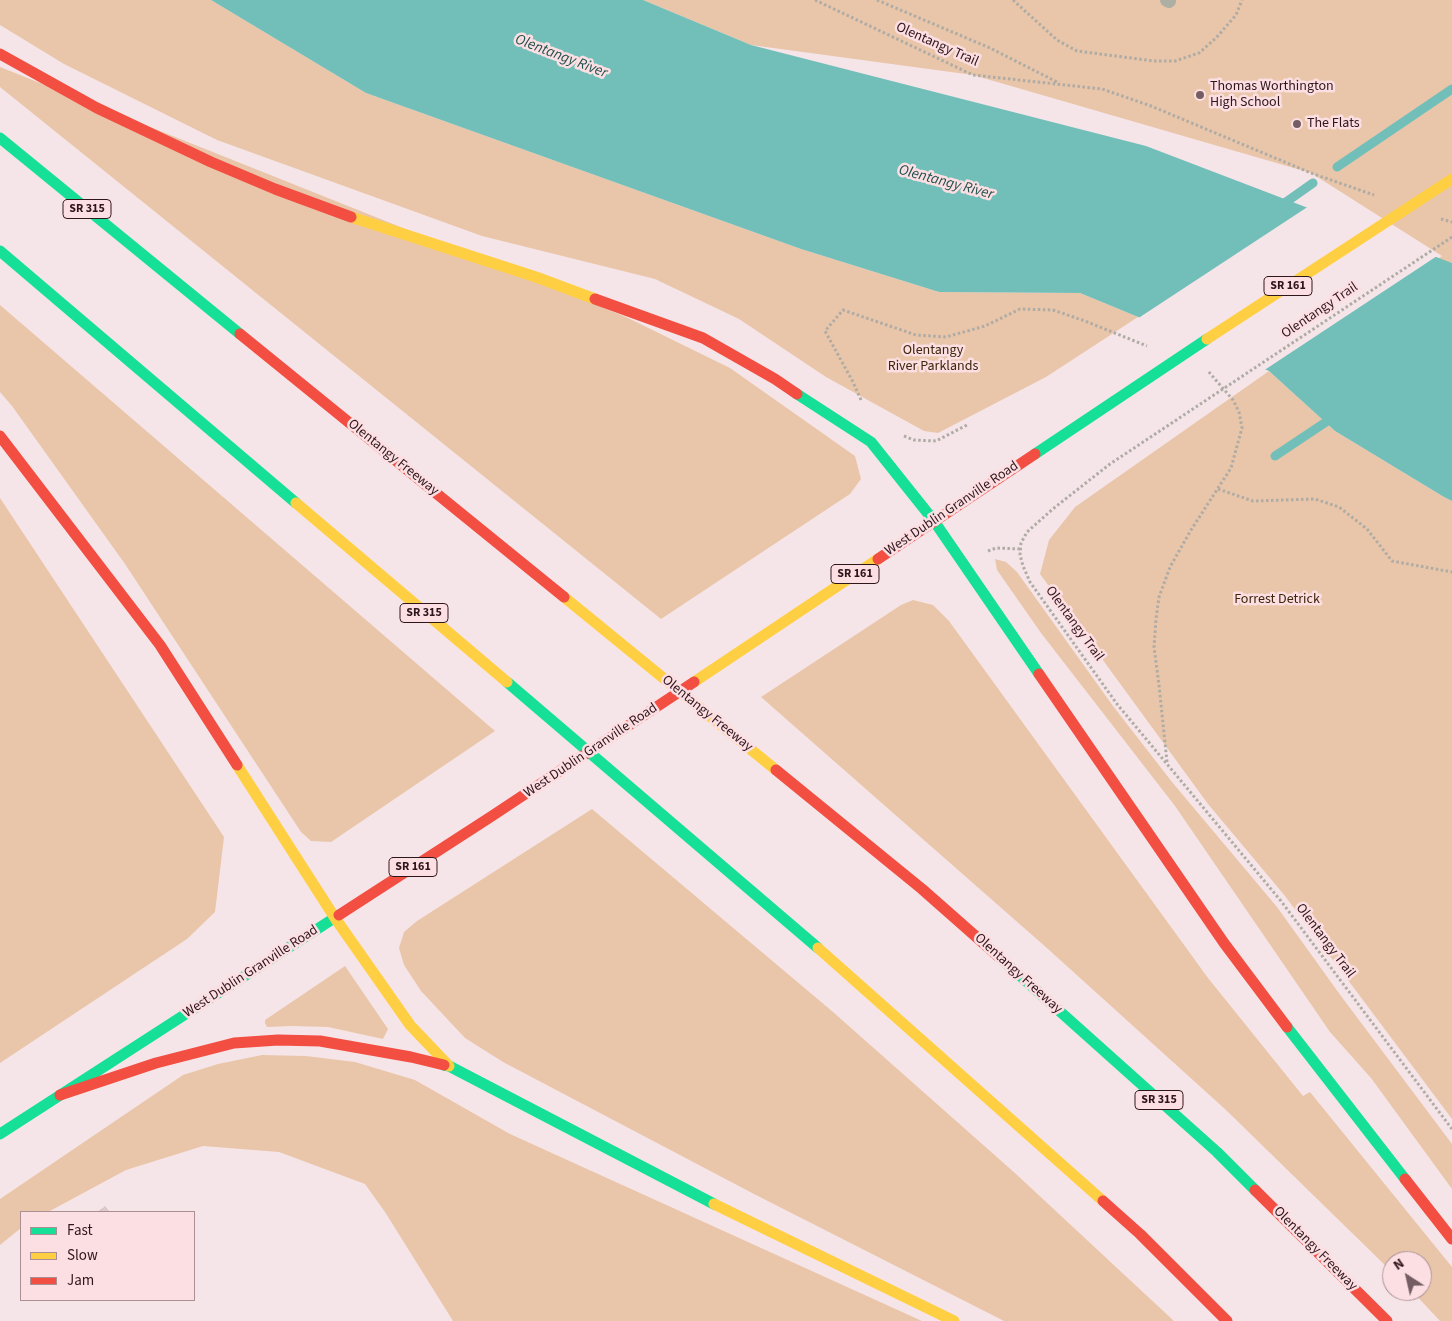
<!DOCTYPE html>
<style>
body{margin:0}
#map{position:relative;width:1452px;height:1321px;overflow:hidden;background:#f6e5e8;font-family:"Source Sans 3",sans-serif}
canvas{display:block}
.legend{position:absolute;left:20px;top:1211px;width:175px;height:90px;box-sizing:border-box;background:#fcdfe3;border:1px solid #aa8f93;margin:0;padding:6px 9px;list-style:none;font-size:15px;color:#2f161b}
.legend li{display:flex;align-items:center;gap:10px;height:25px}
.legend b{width:25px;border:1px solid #aa8f93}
.north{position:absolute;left:1382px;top:1251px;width:50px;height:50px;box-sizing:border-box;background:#fcdfe3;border:1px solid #aa8f93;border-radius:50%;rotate:325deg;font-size:14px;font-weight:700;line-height:20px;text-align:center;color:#2f161b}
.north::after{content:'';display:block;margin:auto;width:18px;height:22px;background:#755e63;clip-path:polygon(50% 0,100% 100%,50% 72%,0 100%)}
</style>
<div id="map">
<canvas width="1452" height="1321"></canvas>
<ul class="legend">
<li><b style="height:6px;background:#16e098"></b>Fast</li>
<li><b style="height:6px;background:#ffcf43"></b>Slow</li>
<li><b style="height:6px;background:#f24e42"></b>Jam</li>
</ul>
<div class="north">N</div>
</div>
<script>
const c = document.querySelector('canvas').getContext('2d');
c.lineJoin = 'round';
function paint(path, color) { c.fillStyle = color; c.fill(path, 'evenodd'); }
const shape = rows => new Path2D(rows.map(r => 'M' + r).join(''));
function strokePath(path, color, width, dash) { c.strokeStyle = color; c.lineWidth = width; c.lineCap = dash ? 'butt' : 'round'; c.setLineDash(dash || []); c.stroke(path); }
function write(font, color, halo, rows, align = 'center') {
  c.font = font + ' "Source Sans 3",sans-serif'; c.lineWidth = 5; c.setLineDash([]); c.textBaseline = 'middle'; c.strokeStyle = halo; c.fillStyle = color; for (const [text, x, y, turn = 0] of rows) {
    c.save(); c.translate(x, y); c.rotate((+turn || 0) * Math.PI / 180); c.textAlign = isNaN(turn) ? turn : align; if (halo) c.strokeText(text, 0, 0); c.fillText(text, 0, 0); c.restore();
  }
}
paint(shape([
 [0,0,211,0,366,93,801,249,939,292,1080,293,1138,317,1046,377,938,433,924,431,826,377,739,319,655,279,482,236,217,140,64,64,0,25],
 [643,0,1452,0,1452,263,1438,259,1442,256,1311,173,973,75,751,45],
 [0,67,626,317,730,368,855,456,861,479,850,494,661,619,0,87],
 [0,305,495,731,331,842,311,841,301,832,125,564,12,406,0,392],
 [1269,371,1335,431,1444,497,1452,501,1452,1119,1285,896,1208,804,1040,574,1049,540,1075,507],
 [0,498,224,837,215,912,187,939,0,1063],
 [995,559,1006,562,1017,572,1113,706,1172,782,1277,907,1341,996,1452,1144,1452,1189,1371,1078,1330,1032,1175,806,1041,633,997,570],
 [913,600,933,605,949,621,1208,978,1303,1096,1310,1092,1452,1267,1452,1321,1440,1321,1412,1291,1422,1291,1422,1261,1392,1261,1392,1272,1226,1110,1048,949,761,697,901,605],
 [592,809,833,1012,1016,1174,1174,1321,1004,1321,754,1194,503,1062,465,1038,421,991,404,965,399,948,404,932,417,921],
 [345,966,388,1029,383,1039,328,1027,291,1026,267,1027,265,1023,265,1020],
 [262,1055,306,1056,355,1062,415,1080,510,1134,922,1321,453,1321,385,1212,365,1184,279,1152,203,1146,126,1170,48,1212,21,1212,21,1228,0,1245,0,1199,183,1075,218,1064]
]), '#e9c6a9');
paint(shape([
 [211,0,643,0,751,45,1146,146,1452,263,1452,501,1444,497,1335,431,1269,371,1080,293,939,292,801,249,366,93]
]), '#72bfba');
paint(shape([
 [1309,206,1437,256,1263,371,1137,319]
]), '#f6e5e8');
strokePath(shape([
 [1337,167,1452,89],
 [1279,207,1313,183],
 [1275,456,1335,416]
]), '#72bfba', 9);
const building = shape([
 [105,1207,109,1212,98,1212,105,1207]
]);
paint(building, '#e0cacf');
strokePath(building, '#d1bcc0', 1);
strokePath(shape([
 [815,0,973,75,1102,89,1151,106,1311,173,1374,195],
 [877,0,990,48,1059,83],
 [1013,0,1057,40,1077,51,1154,61,1175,61,1199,53,1216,38,1236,15,1242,0],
 [1441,219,1452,222],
 [1452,237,1110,464,1054,508,1027,532,1021,543,1020,555,1023,566,1030,582,1117,704,1281,901,1452,1129],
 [861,400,853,382,825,331,843,310,916,335,946,337,985,326,1020,309,1053,310,1085,321,1147,346],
 [904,436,914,440,936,441,967,425],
 [1218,489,1253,501,1315,499,1339,507,1367,529,1392,561,1452,572],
 [988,551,996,548,1021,549],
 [1167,762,1159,685,1154,647,1156,619,1159,597,1170,567,1191,530,1231,468,1242,428,1239,412,1233,400,1208,371]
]), '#afaba5', 3, [2.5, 2.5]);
strokePath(shape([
 [1167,0,1169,1]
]), '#aeafa3', 14);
strokePath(shape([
 [0,138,240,334],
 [0,251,296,503],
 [797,394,871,442,934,521,1039,674],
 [1035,454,1207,339],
 [507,682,818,948],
 [998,956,1217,1152,1255,1190],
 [1287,1027,1405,1179],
 [444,1065,449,1066,714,1204],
 [0,1134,339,915]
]), '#16e098', 11);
strokePath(shape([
 [351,217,536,277,595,299],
 [1207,339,1452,179],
 [296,503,507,682],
 [564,597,776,770],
 [694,682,878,559],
 [237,765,335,918,410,1025,449,1066],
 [818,948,1103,1201],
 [714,1204,954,1321]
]), '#ffcf43', 11);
strokePath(shape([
 [0,54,97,108,211,162,275,189,351,217],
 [595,299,703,338,775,379,797,394],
 [240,334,564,597],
 [0,436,160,645,237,765],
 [878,559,1035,454],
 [1039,674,1224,943,1287,1027],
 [776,770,922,889,998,956],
 [339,915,492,816,694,682],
 [60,1095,156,1063,234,1043,278,1040,320,1041,411,1057,444,1065],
 [1405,1179,1452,1239],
 [1255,1190,1387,1321],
 [1103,1201,1140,1234,1227,1321]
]), '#f24e42', 11);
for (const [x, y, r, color] of [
 [1200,95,5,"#755e63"],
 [1297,124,5,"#755e63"]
]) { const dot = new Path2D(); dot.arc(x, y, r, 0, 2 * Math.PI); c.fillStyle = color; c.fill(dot); strokePath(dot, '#fcdfe3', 2); }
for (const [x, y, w] of [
 [87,209,48],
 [1288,286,48],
 [855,574,48],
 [424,613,48],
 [413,867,48],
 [1159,1100,48]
]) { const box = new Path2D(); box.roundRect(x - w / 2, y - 9.5, w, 19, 4); c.fillStyle = '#fcdfe3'; c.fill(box); strokePath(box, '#2f161b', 1); }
write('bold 12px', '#2f161b', null, [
 ["SR 315",87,209],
 ["SR 161",1288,286],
 ["SR 161",855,574],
 ["SR 315",424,613],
 ["SR 161",413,867],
 ["SR 315",1159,1100]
]);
write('14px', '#2f161b', '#fcdfe3', [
 ["Olentangy Trail",937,45,24],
 ["Olentangy Trail",1320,311,-34],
 ["Olentangy Freeway",393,458,39],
 ["West Dublin Granville Road",952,509,-34],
 ["Olentangy Trail",1074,624,54],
 ["Olentangy Freeway",707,714,39],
 ["West Dublin Granville Road",591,751,-34],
 ["Olentangy Trail",1325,941,53],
 ["West Dublin Granville Road",251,972,-33],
 ["Olentangy Freeway",1018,974,42],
 ["Olentangy Freeway",1315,1249,45]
]);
write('14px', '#2f161b', '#fcdfe3', [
 ["Thomas Worthington",1210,87],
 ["High School",1210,103],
 ["The Flats",1307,124]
], 'left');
write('14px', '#3d260a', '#fcdfe3', [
 ["Olentangy",933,351],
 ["River Parklands",933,367],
 ["Forrest Detrick",1277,600]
]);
write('italic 15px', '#1f504c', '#fcdfe3', [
 ["Olentangy River",561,57,21],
 ["Olentangy River",946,183,15]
]);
</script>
